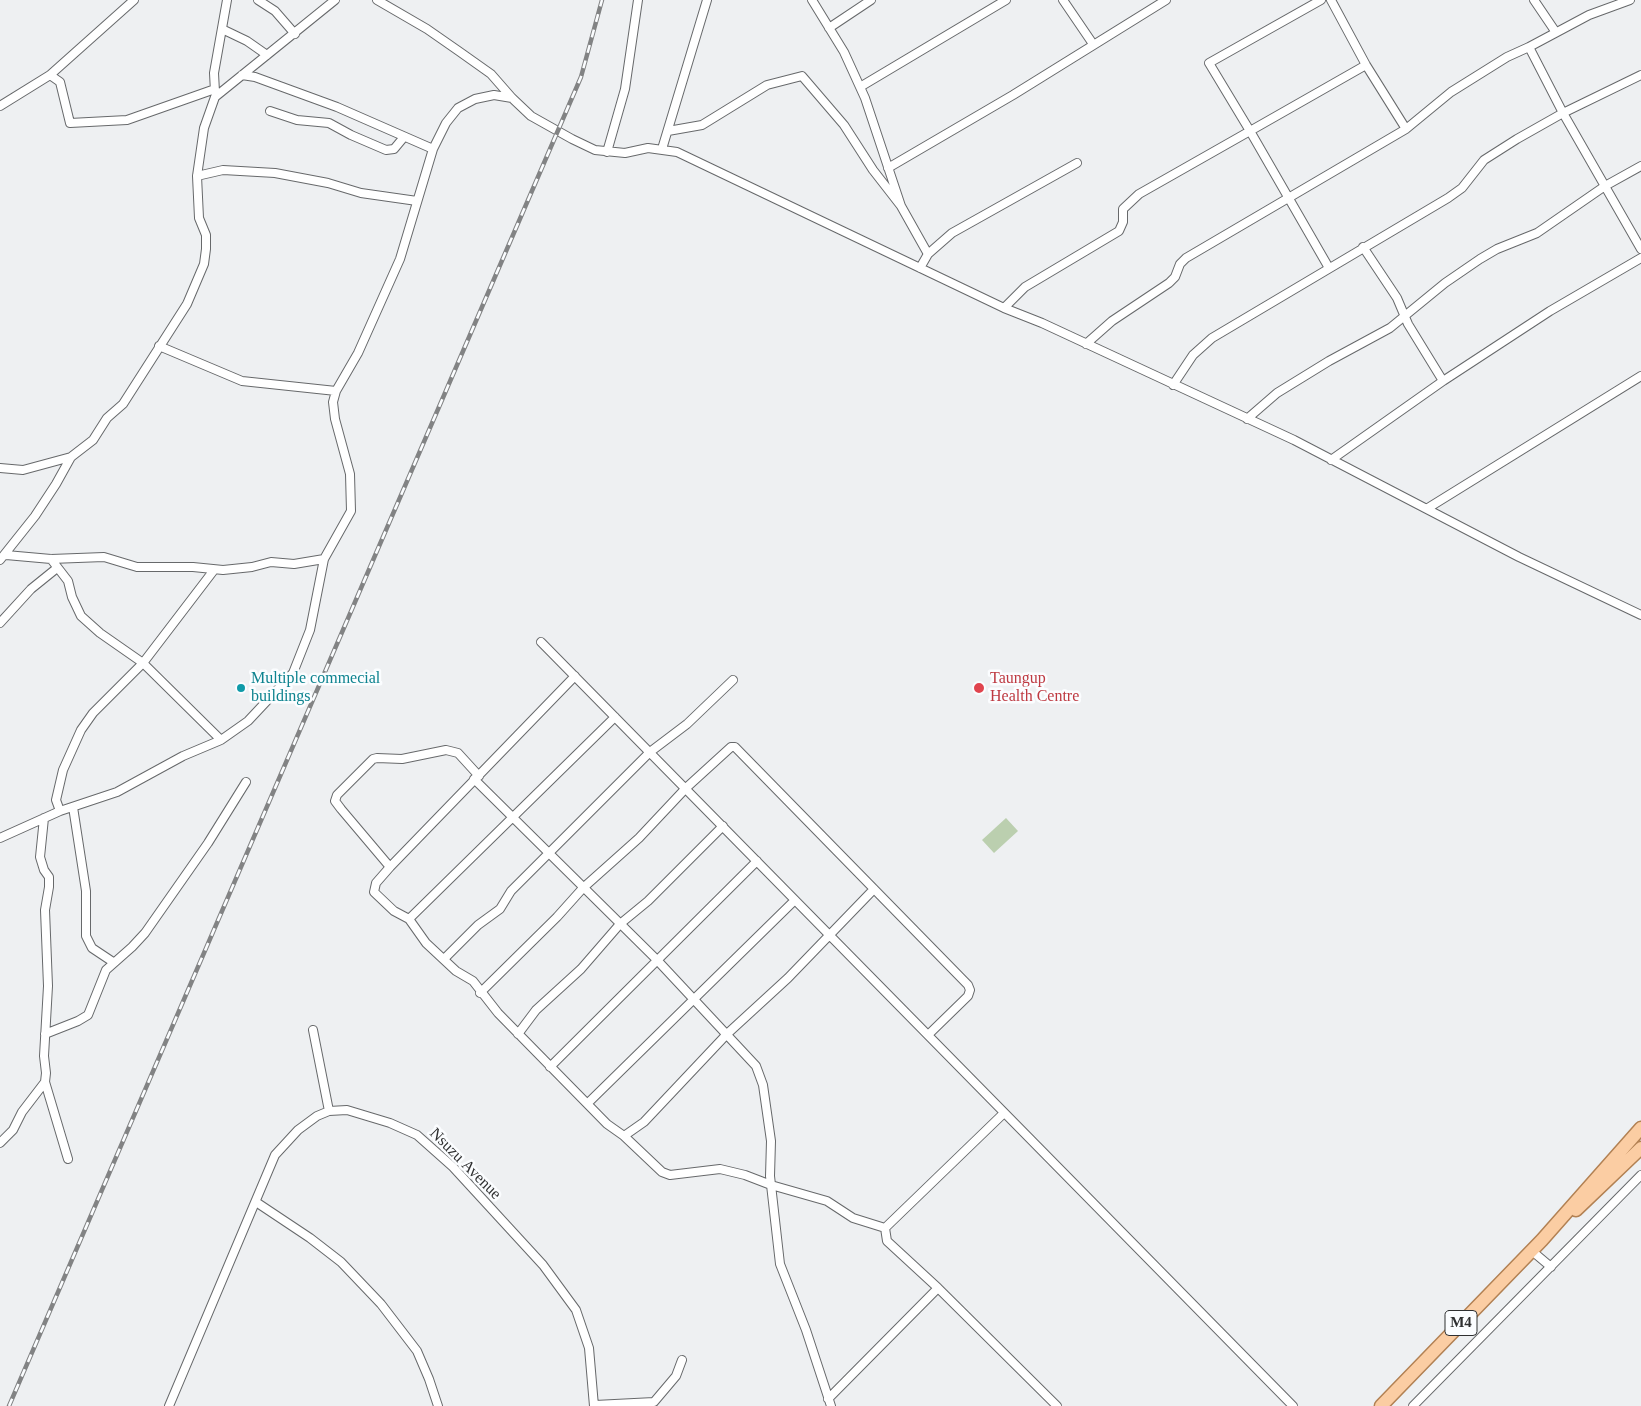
<!DOCTYPE html>
<style>
body{margin:0}
canvas{display:block;background:#eef0f2}
</style>
<canvas width="1641" height="1406"></canvas>
<script>
const c = document.querySelector('canvas').getContext('2d');
c.lineJoin = 'round';
function paint(path, color) { c.fillStyle = color; c.fill(path, 'evenodd'); }
const shape = rows => new Path2D(rows.map(r => 'M' + r).join(''));
function strokePath(path, color, width, dash) { c.strokeStyle = color; c.lineWidth = width; c.lineCap = dash ? 'butt' : 'round'; c.setLineDash(dash || []); c.stroke(path); }
function write(font, color, halo, rows, align = 'center') {
  c.font = font + ' "Times New Roman",serif'; c.lineWidth = 5; c.setLineDash([]); c.textBaseline = 'middle'; c.strokeStyle = halo; c.fillStyle = color; for (const [text, x, y, turn = 0] of rows) {
    c.save(); c.translate(x, y); c.rotate((+turn || 0) * Math.PI / 180); c.textAlign = isNaN(turn) ? turn : align; if (halo) c.strokeText(text, 0, 0); c.fillText(text, 0, 0); c.restore();
  }
}
paint(shape([
 [1006,818,1018,831,994,853,982,840]
]), '#bbcfaf');
const minor = shape([
 [258,0,275,11,295,34],
 [377,0,427,29,460,52,491,74,512,98,531,116,572,139,595,150,625,153,648,148,677,152,1004,308,1042,323,1294,440,1519,557,1641,615],
 [812,0,844,52,865,98,901,206,928,254,920,268],
 [1063,0,1093,44],
 [1321,0,1209,63,1250,131,1366,65],
 [1331,0,1366,65,1406,129],
 [1534,0,1555,31],
 [1630,0,1589,15,1529,47,1563,113,1641,249],
 [829,28,871,0],
 [222,29,247,41,267,55],
 [50,75,60,82,70,123,127,120,215,89],
 [242,75,255,77,337,107,433,149],
 [860,87,1006,0],
 [215,92,214,73,227,0],
 [0,106,50,75,134,0],
 [270,111,297,120,329,123,351,135,386,150,394,149,404,137],
 [668,131,702,125,767,85,802,76,844,125,873,170,901,206],
 [662,149,707,0],
 [607,152,625,89,638,0],
 [888,168,1013,95,1166,0],
 [197,176,223,170,275,173,328,183,361,193,417,201],
 [1363,247,1397,298,1408,324,1443,381],
 [928,254,952,233,1077,163],
 [1004,308,1025,287,1119,231,1123,222,1123,209,1139,194,1250,131,1329,268],
 [1086,344,1112,321,1169,283,1175,277,1180,264,1186,258,1406,129,1451,92,1507,57,1529,47],
 [159,346,242,381,336,391],
 [1173,385,1193,355,1212,338,1448,198,1462,188,1484,160,1517,139,1563,113,1641,75],
 [1247,419,1277,393,1329,361,1390,328,1445,283,1480,259,1497,249,1537,233,1605,186,1641,166],
 [1331,460,1443,381,1550,311,1641,258],
 [0,468,23,470,71,457],
 [1428,508,1641,376],
 [6,555,51,559,104,557,137,567,193,567,223,570,252,567,271,562,294,564,324,559],
 [51,559,68,581,72,597,81,616,100,633,143,663,221,740],
 [0,560,35,516,56,484,71,457,93,440,107,418,123,404,187,304,204,264,206,249,206,235,199,218,197,176,204,128,215,97,335,0],
 [0,623,31,589,57,568],
 [541,642,1293,1406],
 [575,676,390,867,376,883,374,892,394,911,409,919,426,943,456,971,473,981,498,1013,607,1124,624,1136,644,1122,727,1034,788,978,874,889],
 [474,779,657,960,756,1066,763,1085,771,1141,770,1176,780,1264,806,1330,831,1406],
 [73,807,86,891,86,936,92,948,113,962],
 [60,811,56,800,63,770,81,730,93,713,143,663,214,570],
 [0,838,60,811,117,792,183,756,221,740,248,721,293,673,310,630,324,559,351,511,350,474,335,419,333,402,336,391,358,353,400,259,433,149,446,123,458,108,475,99,494,95,512,98],
 [390,867,341,809,335,801,337,795,373,759,377,758,402,759,446,750,458,753,479,776],
 [409,919,615,717],
 [444,959,478,925,500,909,511,891,650,752,687,724,733,680],
 [480,993,557,917,583,888,639,838,686,788,731,747,735,747,968,985,970,990,968,996,928,1035],
 [313,1030,329,1111],
 [45,1034,78,1021,88,1015,106,970,132,947,145,933,208,843,246,782],
 [518,1034,536,1010,581,969,620,924,648,901,723,826],
 [550,1067,757,861],
 [45,1082,68,1159],
 [588,1103,795,900],
 [1004,1113,885,1228,887,1241,938,1288,1057,1406],
 [624,1136,662,1172,670,1175,720,1169,745,1175,771,1185,827,1201,853,1218,885,1228],
 [0,1143,13,1130,22,1112,45,1082,46,1073,44,1056,48,986,45,910,49,887,49,877,44,870,40,857,44,818],
 [256,1202,310,1238,341,1262,381,1304,417,1351,429,1379,438,1406],
 [1532,1251,1551,1267],
 [828,1399,938,1288],
 [595,1405,654,1402,676,1376,682,1360],
 [169,1406,275,1155,298,1130,317,1116,329,1111,347,1110,390,1123,417,1135,453,1167,543,1265,576,1310,589,1348,594,1406],
 [1413,1406,1641,1175]
]);
const primary = shape([
 [1576,1210,1641,1148],
 [1381,1406,1542,1240,1641,1128]
]);
strokePath(minor, '#67696b', 10);
strokePath(primary, '#b28153', 15);
strokePath(minor, '#fff', 8);
strokePath(primary, '#fbcda3', 12);
const rail = shape([
 [9,1406,581,77,602,0]
]);
strokePath(rail, '#828384', 4.5);
strokePath(rail, '#fbfdff', 2.5, [8]);
for (const [x, y, r, color] of [
 [241,688,5,"#0f9aa8"],
 [979,688,6,"#e0444e"]
]) { const dot = new Path2D(); dot.arc(x, y, r, 0, 2 * Math.PI); c.fillStyle = color; c.fill(dot); strokePath(dot, '#fbfdff', 2); }
for (const [x, y, w] of [
 [1461,1323,32]
]) { const box = new Path2D(); box.roundRect(x - w / 2, y - 12.5, w, 25, 4); c.fillStyle = '#fbfdff'; c.fill(box); strokePath(box, '#2f3031', 1); }
write('bold 15px', '#2f3031', null, [
 ["M4",1461,1323]
]);
write('16px', '#0d838f', '#fbfdff', [
 ["Multiple commecial",251,679],
 ["buildings",251,697]
], 'left');
write('16px', '#be3a42', '#fbfdff', [
 ["Taungup",990,679],
 ["Health Centre",990,697]
], 'left');
write('16px', '#2f3031', '#fbfdff', [
 ["Nsuzu Avenue",465,1164,45]
]);
</script>
